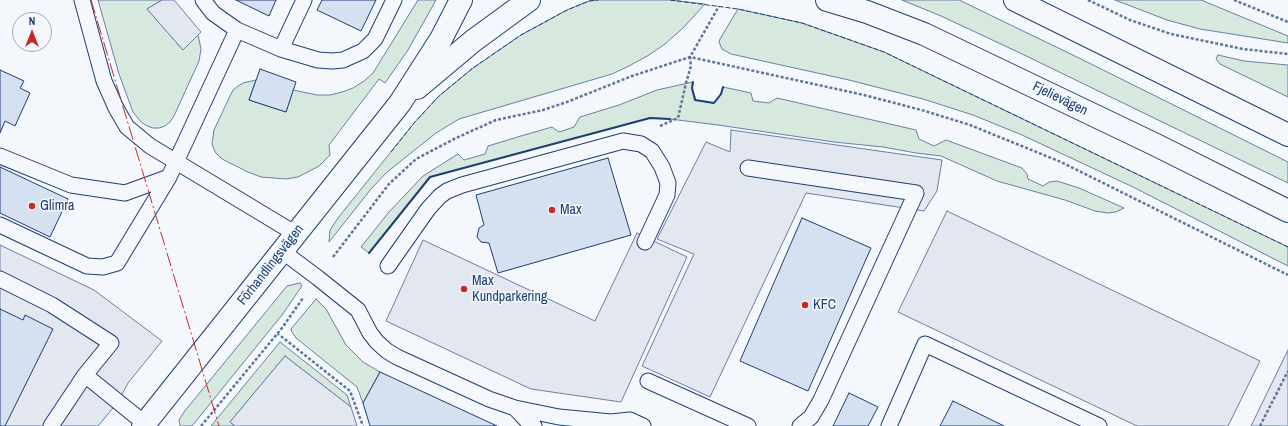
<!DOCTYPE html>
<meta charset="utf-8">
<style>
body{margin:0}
#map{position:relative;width:1288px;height:426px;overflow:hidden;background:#f4f7fb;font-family:"Archivo Narrow",sans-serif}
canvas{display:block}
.north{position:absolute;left:12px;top:12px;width:40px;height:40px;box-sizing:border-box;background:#f4f7fb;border:1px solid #9eadc5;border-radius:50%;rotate:0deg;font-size:11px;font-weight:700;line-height:16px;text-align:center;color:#1d3f73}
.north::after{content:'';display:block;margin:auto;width:14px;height:18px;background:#c62828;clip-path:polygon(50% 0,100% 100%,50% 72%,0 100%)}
</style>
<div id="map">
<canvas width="1288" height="426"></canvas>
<div class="north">N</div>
</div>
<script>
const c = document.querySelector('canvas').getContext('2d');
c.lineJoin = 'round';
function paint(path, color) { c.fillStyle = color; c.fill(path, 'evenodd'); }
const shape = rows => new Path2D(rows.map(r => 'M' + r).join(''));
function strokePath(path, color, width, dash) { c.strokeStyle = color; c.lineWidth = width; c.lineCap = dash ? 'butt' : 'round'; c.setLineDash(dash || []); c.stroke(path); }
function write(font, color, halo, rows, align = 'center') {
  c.font = font + ' "Archivo Narrow",sans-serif'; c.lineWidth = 3; c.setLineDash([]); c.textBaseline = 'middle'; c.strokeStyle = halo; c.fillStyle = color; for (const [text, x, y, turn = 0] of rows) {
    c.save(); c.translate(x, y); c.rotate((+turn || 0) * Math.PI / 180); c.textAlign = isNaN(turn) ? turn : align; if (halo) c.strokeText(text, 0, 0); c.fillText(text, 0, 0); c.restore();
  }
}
const green = shape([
 [98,0,162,0,147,9,183,50,198,35,201,49,199,61,174,116,170,122,165,126,159,128,153,128,147,126,141,122,133,112,119,74,98,0],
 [418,0,436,0,408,50,385,83,379,79,329,145,330,155,319,166,298,177,286,179,274,178,261,177,248,172,222,159,215,152,212,144,214,130,230,96,233,90,238,86,243,83,256,80,249,100,286,112,293,90,317,95,330,95,342,92,353,88,364,81,373,73,418,0],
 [598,0,670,0,705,4,683,28,665,44,649,55,629,66,612,74,459,119,436,133,386,173,371,189,329,242,330,230,338,218,414,123,439,96,473,68,521,35,567,10,589,1,598,0],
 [902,0,959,0,1081,59,1288,162,1288,183,1018,52,941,16,902,0],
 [1115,0,1201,0,1288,36,1288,43,1200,29,1167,20,1115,0],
 [738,9,802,23,884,52,919,69,1288,247,1288,266,1133,187,1022,135,973,115,923,99,849,80,731,54,722,49,719,42,720,39,738,9],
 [1218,55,1244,61,1288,65,1288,97,1220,64,1216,59,1218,55],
 [693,82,692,88,696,100,714,103,721,94,723,87,751,93,753,101,769,103,777,98,916,130,919,139,934,146,946,140,1022,168,1027,174,1028,179,1043,186,1049,182,1057,181,1079,188,1124,208,1116,212,1108,213,1095,211,1065,200,997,181,941,156,916,153,883,147,834,142,718,125,670,119,650,118,430,177,369,253,361,247,389,212,423,176,458,154,464,160,485,154,488,146,521,136,552,127,559,132,574,127,580,117,619,105,657,90,693,82],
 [300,283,302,286,282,315,192,426,180,426,179,420,184,412,287,286,300,283],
 [316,299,326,309,346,345,363,362,380,372,363,403,357,387,296,338,292,332,291,329,316,299],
 [280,342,347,395,351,407,285,356,230,422,235,426,211,426,280,342]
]);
paint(green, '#d7e8df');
strokePath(green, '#687fa3', 1);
const parking = shape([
 [162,0,174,0,201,32,183,50,147,9,162,0],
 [731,130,942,160,937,191,924,211,806,193,710,397,642,366,694,254,657,239,706,142,730,152,731,130],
 [947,211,1260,361,1228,426,1137,426,898,312,947,211],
 [637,233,687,257,621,402,531,389,386,321,423,240,595,321,637,233],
 [0,245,94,290,162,341,128,383,118,402,98,426,0,426,0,245],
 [1288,350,1288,426,1251,426,1288,350],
 [285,356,351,407,357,426,235,426,230,422,285,356]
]);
paint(parking, '#e3e8f0');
strokePath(parking, '#687fa3', 1);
const building = shape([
 [236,0,276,0,269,16,236,0],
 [322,0,376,0,361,31,317,10,322,0],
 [260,69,296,82,286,112,249,100,260,69],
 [0,70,24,81,20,88,30,93,15,126,5,121,0,133,0,70],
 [608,158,631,235,498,273,489,243,481,242,477,237,479,228,484,225,476,195,608,158],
 [0,167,68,199,50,237,0,213,0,167],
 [802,218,871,248,808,391,740,361,802,218],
 [0,309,23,320,25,315,53,329,5,426,0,426,0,309],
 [380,372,497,426,370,426,363,403,380,372],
 [849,393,878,407,868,426,833,426,849,393],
 [953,401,1004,426,940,426,953,401]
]);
paint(building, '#d5e0f0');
strokePath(building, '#1d3f73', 1);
const service = shape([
 [82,0,104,81,116,108,127,127,150,146,296,234],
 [203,0,213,13,237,30,281,49,318,60,332,61,343,60,363,51,375,39,394,0],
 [281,49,304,0],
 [0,156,71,185,125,193,169,177],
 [748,168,916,193,821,400,811,417,800,426],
 [0,225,87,266,103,267,117,263,169,177,237,30],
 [282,251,318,278,358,310,370,333,377,342,387,351,397,357,489,399,515,408,559,417,611,422,630,420,643,426],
 [388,266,428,209,440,196,447,191,462,185,623,141,641,144,652,151,662,167,668,183,667,195,645,242],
 [0,279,52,305,111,343,85,375],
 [648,381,748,426],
 [515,408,530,424,534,426],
 [51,426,85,375,148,426],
 [889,426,925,344,1099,426]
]);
const minor = shape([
 [417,88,473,41,529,0],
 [143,426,400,103,441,39,461,0]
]);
const primary = shape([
 [827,0,867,12,924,34,1154,144,1288,211],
 [1015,0,1288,135]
]);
strokePath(service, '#1d3f73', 17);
strokePath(minor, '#1d3f73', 24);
strokePath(primary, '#1d3f73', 24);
strokePath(shape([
 [1088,0,1130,20,1171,34,1243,49,1288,54],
 [1234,0,1288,22],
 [660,126,678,118,686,83,691,66,690,57,719,6],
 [333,257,389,184,416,159,456,138,496,120,543,110,567,102,632,76,690,57,864,95,925,111,970,125,1061,162,1288,275],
 [277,333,350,391,363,426],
 [201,426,282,328,303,298],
 [1260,426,1288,371]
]), '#5e769c', 2.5, [3, 2]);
strokePath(service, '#f4f7fb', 15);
strokePath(minor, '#f4f7fb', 22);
strokePath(primary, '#f4f7fb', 22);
strokePath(shape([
 [670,0,738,9,802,23,884,52,1288,247],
 [391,152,414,123,439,96,473,68,521,35,567,10,589,1,598,0]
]), '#1d3f73', 1, [5, 2]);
strokePath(shape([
 [693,82,692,88,695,100,714,103,721,94,723,87],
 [369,253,430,177,650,118,670,119]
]), '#1d3f73', 2);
strokePath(shape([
 [91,0,219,426]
]), '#c62828', 1, [14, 3, 2, 3]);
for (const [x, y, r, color] of [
 [32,206,4,"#c62828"],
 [552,210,4,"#c62828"],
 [464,289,4,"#c62828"],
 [805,305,4,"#c62828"]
]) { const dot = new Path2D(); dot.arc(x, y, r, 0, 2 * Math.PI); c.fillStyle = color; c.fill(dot); strokePath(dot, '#f4f7fb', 1.5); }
write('14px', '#1d3f73', '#f4f7fb', [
 ["Fjelievägen",1060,99,26],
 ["Förhandlingsvägen",271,265,-52]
]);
write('14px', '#1d3f73', '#f4f7fb', [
 ["Glimra",40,206],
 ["Max",560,210],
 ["Max",472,281],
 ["Kundparkering",472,297],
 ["KFC",813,305]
], 'left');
</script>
